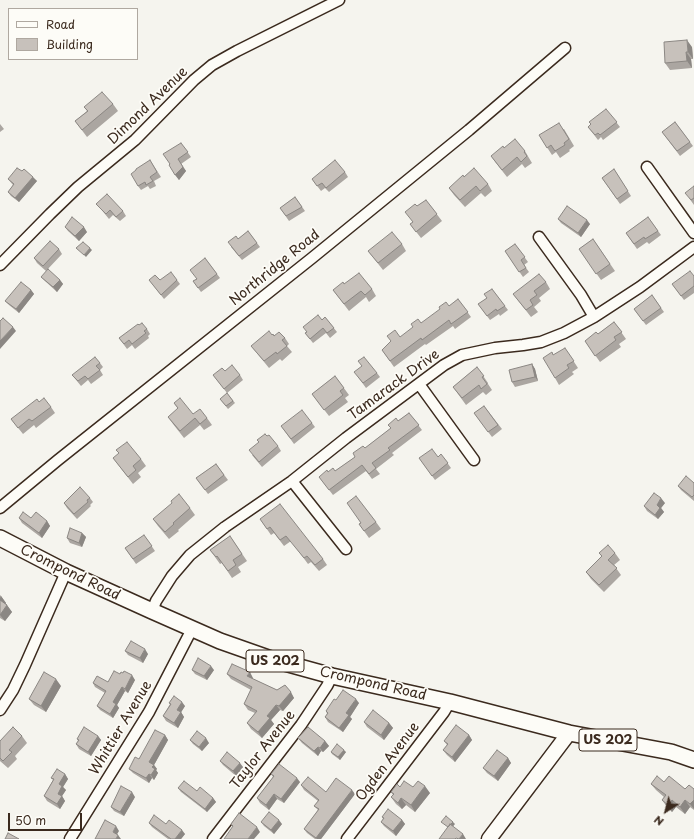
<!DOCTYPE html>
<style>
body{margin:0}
#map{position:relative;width:694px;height:839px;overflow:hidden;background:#f5f4ee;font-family:"Playpen Sans",sans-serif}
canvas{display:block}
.legend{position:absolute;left:8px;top:8px;width:130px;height:52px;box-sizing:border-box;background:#fdfcf7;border:1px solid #afa8a0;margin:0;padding:5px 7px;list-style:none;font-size:12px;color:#3b2a1e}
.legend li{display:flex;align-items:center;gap:8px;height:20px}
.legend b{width:20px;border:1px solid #afa8a0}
.north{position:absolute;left:646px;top:791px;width:40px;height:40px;-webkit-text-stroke:3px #fdfcf7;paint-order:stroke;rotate:216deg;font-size:11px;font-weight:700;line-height:16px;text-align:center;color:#3b2a1e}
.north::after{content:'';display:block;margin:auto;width:14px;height:18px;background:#3b2a1e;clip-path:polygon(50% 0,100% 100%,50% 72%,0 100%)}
.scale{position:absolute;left:8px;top:813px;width:74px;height:18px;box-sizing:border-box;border:2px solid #3b2a1e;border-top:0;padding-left:5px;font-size:12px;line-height:14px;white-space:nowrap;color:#3b2a1e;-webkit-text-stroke:3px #fdfcf7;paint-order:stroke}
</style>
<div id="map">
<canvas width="694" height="839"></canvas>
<ul class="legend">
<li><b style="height:5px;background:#fdfcf7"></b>Road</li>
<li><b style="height:11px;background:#c7c1bb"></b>Building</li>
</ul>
<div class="north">N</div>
<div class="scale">50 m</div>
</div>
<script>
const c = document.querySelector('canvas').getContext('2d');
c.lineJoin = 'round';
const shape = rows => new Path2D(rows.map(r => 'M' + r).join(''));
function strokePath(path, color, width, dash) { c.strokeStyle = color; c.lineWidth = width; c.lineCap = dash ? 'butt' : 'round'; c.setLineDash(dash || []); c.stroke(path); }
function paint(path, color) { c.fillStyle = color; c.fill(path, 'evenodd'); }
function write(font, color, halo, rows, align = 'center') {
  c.font = font + ' "Playpen Sans",sans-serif'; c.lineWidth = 3.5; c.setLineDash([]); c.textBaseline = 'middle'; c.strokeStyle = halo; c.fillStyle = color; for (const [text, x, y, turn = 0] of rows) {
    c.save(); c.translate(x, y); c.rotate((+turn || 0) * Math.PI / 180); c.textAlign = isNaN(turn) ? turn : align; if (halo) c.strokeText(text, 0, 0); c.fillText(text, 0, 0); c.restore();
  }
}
const street = shape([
 [647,167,694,233],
 [539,237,581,295,594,317],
 [0,265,50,214,78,187,135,140,194,80,212,65,237,51,339,0],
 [419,384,474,460],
 [292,481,346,549],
 [0,508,58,460,312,258,469,130,565,48],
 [152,611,156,601,172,576,190,555,225,527,292,481,346,438,444,365,462,355,495,348,523,345,541,342,564,333,594,317,640,287,694,247],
 [0,710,13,690,25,665,66,572],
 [70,839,149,712,192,629],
 [213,839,301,725,327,686,332,676],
 [347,839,444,712,450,702]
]);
const secondary = shape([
 [489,839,569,733]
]);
const primary = shape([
 [0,538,66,572,152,611,220,641,274,660,332,676,450,702,569,733,671,752,694,760]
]);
strokePath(street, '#3b2a1e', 13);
strokePath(secondary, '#3b2a1e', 17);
strokePath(primary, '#3b2a1e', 18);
strokePath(street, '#fdfcf7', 10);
strokePath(secondary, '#fdfcf7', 14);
strokePath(primary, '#fdfcf7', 15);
paint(shape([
 [692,47,693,59,691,59,692,68,670,70,665,63],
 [113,104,118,111,87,137,75,121,87,111,84,107],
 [606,109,620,127,603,140,601,137,598,140,588,127],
 [675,122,693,146,680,156,662,132],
 [0,124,4,129,0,132],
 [564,129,574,146,569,150,570,151,560,158,556,152,552,155,539,135],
 [181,143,191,157,181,164,186,171,179,180,170,164],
 [504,148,525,151,529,158,532,163,525,168,522,164,507,177,496,163,491,156],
 [150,160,161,177,154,181,156,186,150,189,148,186,141,190,138,186,136,170],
 [614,169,631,196,620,204,602,178],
 [22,171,37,181,19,202,11,196,8,192,13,185,8,179],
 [345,172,348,177,329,192,325,188,321,191,312,179],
 [464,177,488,184,492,191,485,197,481,193,465,207,454,195,449,188],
 [694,186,694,205,689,198],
 [295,197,305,211,289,221,280,208],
 [426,200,442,221,421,238,410,224,413,222,417,206],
 [96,204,123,211,126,216,120,221,113,215,109,219,100,208],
 [648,217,661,235,649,244,647,242,637,249,626,233],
 [558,219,590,224,581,237,561,223],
 [65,227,87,232,79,241,68,231],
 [248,231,260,247,242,260,231,247,238,239],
 [593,239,615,271,601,280,579,249],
 [402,244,406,251,383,270,368,251],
 [515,244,528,262,524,265,529,272,523,277,505,251],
 [59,249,62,254,46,271,37,263,34,258],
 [205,258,220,278,201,292,193,281,196,279],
 [694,276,694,293,684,300,672,284],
 [41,277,60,280,63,284,57,292,45,281],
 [149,280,177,280,180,284,164,299],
 [546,282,550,289,539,298,541,301,534,307,538,312,531,317,513,294],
 [344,284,372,289,376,296,369,302,366,297,349,311,333,290],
 [492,289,508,310,500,316,499,314,490,320,478,304,487,298],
 [31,290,34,294,19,313,9,305,5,301],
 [652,295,664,312,646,325,634,309],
 [458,299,471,317,455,329,453,326,426,345,425,344,394,367,382,350,400,337,449,306],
 [325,317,337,332,330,338,326,333,313,343,305,333],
 [614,322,626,339,619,344,621,347,600,362,585,341,598,334],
 [139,325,147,329,150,334,148,336,149,338,135,349,132,345,127,349,119,338],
 [272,335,285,338,289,344,287,346,292,352,282,361,280,359,269,368,256,352,251,346],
 [565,348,578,368,572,372,574,374,559,385,555,378,554,355],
 [100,363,103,367,100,370,103,375,91,384,88,380,81,386,72,375],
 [532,364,535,369,538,381,515,387,512,382],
 [362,366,377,373,380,377,366,388,358,377],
 [477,367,488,383,488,384,492,390,486,395,483,392,466,405,453,387],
 [225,371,240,375,243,380,227,393,213,375],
 [335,376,349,395,345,398,348,402,329,416,312,394],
 [227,393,235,403,228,409,220,399],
 [39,402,51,407,55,413,36,428,34,425,23,434,11,419],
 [174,403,193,414,207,418,212,425,204,430,200,425,184,438,173,424,168,417,178,409],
 [484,406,502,429,492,437,474,413],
 [409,413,422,430,392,453,394,455,376,469,380,474,372,479,366,471,333,495,319,477,328,472,335,471,355,457,365,448,391,428,398,421],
 [312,423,315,427,294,444,281,426],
 [278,446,281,451,262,467,252,455],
 [441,454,451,468,435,480,419,458,438,457],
 [113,458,141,459,146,466,138,473,141,477,133,484],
 [216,464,228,480,208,494,196,478],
 [694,483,694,501,681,490,678,486],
 [90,498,93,502,90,505,91,506,77,519,67,508,64,503],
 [665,503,661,508,664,512,658,519,647,511,644,506],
 [190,508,195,515,178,530,179,531,169,539,158,526,153,519],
 [19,518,31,518,47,521,50,526,42,538,22,523],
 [260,519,323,559,327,565,319,571,311,562,308,564,291,541,284,546,274,533,271,535],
 [376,522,381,529,369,538,359,524,361,523],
 [82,533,86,537,82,547,70,543,67,538],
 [144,535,155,551,136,564,125,548],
 [230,536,247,561,238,567,241,572,232,578,222,563,220,564,210,550],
 [599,553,615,553,620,560,614,565,621,575,604,592,591,579,586,572,602,557],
 [0,595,1,596,6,603,6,604,12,612,5,621,0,618,0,619],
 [125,651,148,654,143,663,128,655],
 [192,670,214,670,207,680,195,674],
 [120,674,135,680,128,693,125,691,117,705,119,708,113,718,100,710,97,706,105,693,95,687,93,683,108,682],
 [227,674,253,678,253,679,277,690,285,685,294,698,283,711,280,710,271,720,274,724,262,738,251,729,247,723,255,713,248,710,244,704,251,690,231,679],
 [61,686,46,712,34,705,29,699],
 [336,700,359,703,350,717,352,719,343,732,328,722,325,717,327,714,326,711],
 [169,703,185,706,181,712,184,717,178,728,166,721,163,716,170,704],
 [364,722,389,723,393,728,384,740,367,727],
 [165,735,168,740,154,765,157,769,156,770,158,773,154,780,152,778,149,783,133,773,129,769],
 [469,735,472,740,455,762,447,755,443,750,447,745,444,741],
 [22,736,27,743,15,756,17,759,8,768,0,761,0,741],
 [98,736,101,740,91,756,79,749,76,744,78,741,77,739],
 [298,738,325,741,329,746,323,752,321,751,318,756,302,743],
 [190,740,209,743,202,751,193,744],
 [331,752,346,752,340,760,332,754],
 [508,758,511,763,498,781,487,773,483,768],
 [220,761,243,767,236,776,223,765],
 [65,774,68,779,63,787,66,790,62,796,65,801,60,809,47,801,44,796,53,780,51,778],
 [271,774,300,782,284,803,277,799,269,810,260,803,257,798,273,777],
 [664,782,685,789,694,789,694,810,690,807,685,814,676,807,672,812,667,807,662,800,664,797,656,790,651,784],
 [301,785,326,792,355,794,321,839,315,839,307,833,304,829,318,810,314,806,318,801,304,790],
 [400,787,413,787,430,793,415,812,406,805,402,809,396,804,391,797,393,795,391,792],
 [178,788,197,791,213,798,216,802,207,812,181,792],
 [135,797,124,816,114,811,111,807],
 [382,817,402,820,405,824,396,836,384,826,381,822,383,819],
 [261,822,282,824,274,834,264,826],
 [149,823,166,824,185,834,181,839,168,839,152,827]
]), '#aba6a1');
paint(shape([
 [687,40,692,47,693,59,688,52],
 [686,52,691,59,692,68,687,61],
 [178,159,186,171,179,180,175,175],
 [33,177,37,181,19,202,15,198],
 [587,220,590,224,581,237,578,233],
 [84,227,87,232,79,241,75,236],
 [90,248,92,250,86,257,84,255],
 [60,280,63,284,57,292,53,287],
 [31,290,34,294,19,313,16,309],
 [13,327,16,331,0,349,0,341],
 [532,364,535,369,538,381,535,377],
 [661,498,665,503,661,508,664,512,658,519,655,515,657,505],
 [47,521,50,526,42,538,39,533],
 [82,533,86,537,82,547,79,543],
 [1,596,6,603,4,606,0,600,0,598],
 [7,605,12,612,5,621,0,615],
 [145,649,148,654,143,663,140,658],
 [211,666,214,670,207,680,204,676],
 [250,672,253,678,251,682,247,676],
 [132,675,135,680,128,693,125,689],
 [56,679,61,686,46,712,41,706],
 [122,687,125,691,117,705,119,708,113,718,110,714,113,702],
 [291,692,294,698,283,711,279,706],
 [356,699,359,703,350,717,352,719,343,732,339,728,346,713],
 [182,702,185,706,180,714,177,710],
 [276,705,280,710,271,720,274,724,262,738,258,732,267,716],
 [181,712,184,717,178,728,174,723],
 [389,723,393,728,384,740,381,735],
 [165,735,168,740,154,765,157,769,156,770,158,773,154,780,151,775,149,762],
 [469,735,472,740,455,762,452,757],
 [98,736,101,740,91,756,88,752],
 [206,738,209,743,202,751,199,747],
 [325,741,329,746,323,752,320,748],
 [318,747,321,751,318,756,314,751],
 [344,750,346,752,340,760,338,757],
 [508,758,511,763,498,781,494,776],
 [240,763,243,767,236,776,233,771],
 [65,774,68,779,63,787,66,790,62,796,65,801,60,809,57,804,59,784],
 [149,774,152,778,149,783,146,778],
 [297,778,300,782,284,803,281,799],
 [425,786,430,793,415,812,411,805],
 [352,790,355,794,321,839,317,839,316,838],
 [132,792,135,797,124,816,120,812],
 [274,794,277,799,269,810,266,805],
 [213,798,216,802,207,812,205,809],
 [401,798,406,805,402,809,398,803],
 [672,800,676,807,672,812,668,805],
 [685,800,690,807,685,814,680,807],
 [694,800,694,809,690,804],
 [279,820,282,824,274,834,271,830],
 [402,820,405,824,396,836,393,831],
 [453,822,455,824,450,830,448,828],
 [116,826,119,831,116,836,113,832],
 [257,827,260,832,254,839,248,839],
 [182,830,185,834,181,839,175,839],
 [463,834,466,839,459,839],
 [118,835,121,839,116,839]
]), '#8b8783');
const building = shape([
 [687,40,688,52,686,52,687,61,665,63,664,42,687,40],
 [102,92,113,104,82,130,75,121,88,111,84,107,102,92],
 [606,109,617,122,600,135,598,133,595,135,588,127,591,124,589,122,606,109],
 [675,122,690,142,677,151,662,132,675,122],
 [559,123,569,139,564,143,565,145,555,151,551,145,547,148,539,135,559,123],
 [515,139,525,151,524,152,527,156,521,162,517,157,502,170,491,156,503,146,504,148,515,139],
 [181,143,188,152,178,159,183,167,175,175,169,165,170,164,163,154,181,143],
 [150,160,157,172,150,177,153,181,146,185,145,182,138,186,131,174,136,170,136,169,150,160],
 [335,160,345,172,326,188,322,183,317,186,312,179,335,160],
 [17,168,22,171,24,169,33,177,15,198,8,192,14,184,8,179,17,168],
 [474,168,488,184,480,191,476,186,460,200,449,188,463,175,464,177,474,168],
 [614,169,628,191,617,199,602,178,614,169],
 [694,186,694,198,691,200,685,193,694,186],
 [107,194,123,211,116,217,110,210,106,214,96,204,107,194],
 [295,197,302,207,286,216,280,208,295,197],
 [426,200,437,214,416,232,410,224,413,222,405,212,415,204,417,206,426,200],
 [567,206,587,220,578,233,558,219,567,206],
 [72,217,84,227,75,236,65,227,72,217],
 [648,217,658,231,645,239,644,237,634,244,626,233,648,217],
 [248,231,257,243,239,256,228,242,236,236,238,239,248,231],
 [392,232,402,244,378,263,368,251,392,232],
 [593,239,610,264,596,274,579,249,593,239],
 [50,241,59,249,43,266,34,258,50,241],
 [83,242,90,248,84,255,76,248,83,242],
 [515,244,525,257,521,260,526,268,519,272,505,251,515,244],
 [205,258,217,274,198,288,193,281,197,279,190,270,205,258],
 [48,269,60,280,53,287,41,277,48,269],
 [690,271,694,276,694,286,681,296,672,284,690,271],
 [171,272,177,280,161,295,149,280,155,275,160,280,171,272],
 [359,273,372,289,365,295,361,291,344,304,333,290,343,282,344,284,359,273],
 [539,274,546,282,534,291,537,295,530,300,533,305,526,310,513,294,539,274],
 [21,282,31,290,16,309,5,301,21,282],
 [492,289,505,306,497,311,496,309,487,316,478,304,487,298,484,294,492,289],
 [652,295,661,308,643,321,634,309,652,295],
 [458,299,468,312,451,324,449,320,422,340,421,338,390,361,382,350,391,341,387,336,395,330,400,337,413,327,411,324,418,319,421,323,440,309,439,307,446,302,449,306,458,299],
 [318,315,322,320,325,317,334,328,327,333,323,328,310,339,305,333,307,332,303,327,318,315],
 [3,318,13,327,0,341,0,321,3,318],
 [614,322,622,332,614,337,616,340,595,356,585,341,596,332,598,334,614,322],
 [142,323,147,329,144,331,146,333,132,344,129,340,124,344,119,338,138,324,139,325,142,323],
 [269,331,272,335,273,334,274,336,279,332,285,338,282,340,287,346,277,354,276,352,264,361,251,346,269,331],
 [565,348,574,361,567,365,569,368,555,378,543,358,552,352,553,355,565,348],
 [95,357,100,363,96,366,100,370,88,379,85,376,78,381,72,375,95,357],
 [364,357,377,373,363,383,354,372,362,366,358,361,364,357],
 [532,364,535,377,512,382,509,370,532,364],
 [232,365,240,375,224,389,213,375,222,368,225,371,232,365],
 [477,367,484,376,482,377,487,384,481,389,479,385,462,398,453,387,477,367],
 [335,376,344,388,340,391,343,395,324,410,312,394,335,376],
 [227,393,233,401,226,406,220,399,227,393],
 [44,398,51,407,32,421,29,419,18,428,11,419,37,399,39,402,44,398],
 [180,398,193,414,200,409,207,418,200,424,195,418,180,431,168,417,178,408,174,403,180,398],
 [484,406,498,425,488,432,474,413,484,406],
 [302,410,312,423,291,439,281,426,302,410],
 [409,413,419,425,388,448,390,450,372,463,376,468,369,474,362,465,329,490,319,477,327,470,328,472,333,468,335,471,355,457,353,453,363,446,365,448,391,428,388,425,396,418,398,421,409,413],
 [265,434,267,436,269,435,278,446,259,462,249,450,259,442,257,440,265,434],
 [127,442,141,459,133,466,136,470,128,477,113,458,119,453,116,450,127,442],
 [432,449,438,457,441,454,448,463,432,476,419,458,432,449],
 [216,464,224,475,205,490,196,478,216,464],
 [686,476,694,483,694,495,692,497,678,486,686,476],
 [80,487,90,498,87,500,88,502,74,514,64,503,80,487],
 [654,493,661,498,657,505,660,508,655,515,644,506,654,493],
 [179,494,190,508,173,523,174,524,165,532,153,519,172,503,171,501,179,494],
 [356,496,376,522,364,531,359,524,361,523,347,503,356,496],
 [280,504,323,559,315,565,307,556,304,558,286,536,280,540,270,527,267,529,260,519,280,504],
 [23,512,31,518,36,512,47,521,39,533,19,518,23,512],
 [70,528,82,533,79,543,67,538,70,528],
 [144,535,152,546,133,559,125,548,144,535],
 [230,536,242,554,233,560,236,565,228,571,217,556,216,557,210,550,230,536],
 [608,545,615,553,608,560,617,568,599,585,586,572,602,556,599,553,608,545],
 [0,600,7,605,0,615,0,600],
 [131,641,145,649,140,658,125,651,131,641],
 [198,658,211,666,204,676,192,670,198,658],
 [232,664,250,672,247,676,277,690,285,685,291,692,279,706,276,705,267,716,270,718,258,732,247,723,257,711,244,704,252,687,227,674,232,664],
 [114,671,120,674,121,672,123,673,124,671,132,675,125,689,122,687,113,702,116,704,110,714,97,706,106,691,93,683,97,676,108,682,114,671],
 [44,672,56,679,41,706,29,699,44,672],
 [343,690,356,699,346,713,349,715,339,728,325,717,328,713,326,711,334,699,336,700,343,690],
 [174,696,182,702,177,710,181,712,174,723,163,716,171,704,169,703,174,696],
 [373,710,389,723,381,735,364,722,373,710],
 [456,725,469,735,452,757,443,750,448,744,444,741,456,725],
 [13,727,22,736,9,750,12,752,3,761,0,758,0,741,13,727],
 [84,727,98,736,88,752,76,744,79,740,77,739,84,727],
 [308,727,325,741,320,748,318,747,314,751,298,738,308,727],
 [155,730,165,735,149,762,154,765,152,767,155,769,151,775,149,774,146,778,129,769,135,757,139,759,155,730],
 [197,731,206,738,199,747,190,740,197,731],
 [337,744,344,750,338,757,331,752,337,744],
 [497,750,508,758,494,776,483,768,497,750],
 [227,752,240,763,233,771,220,761,227,752],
 [279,764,297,778,281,799,274,794,266,805,257,798,274,776,271,774,279,764],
 [57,769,65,774,59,784,62,786,58,794,62,796,57,804,44,796,54,779,51,778,57,769],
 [657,776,664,782,669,776,685,789,689,785,694,789,694,800,690,804,685,800,680,807,672,800,668,805,662,800,666,795,651,784,657,776],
 [308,777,326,792,336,778,352,790,316,838,304,829,319,809,314,806,319,800,301,785,308,777],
 [184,781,197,791,200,787,213,798,205,809,178,788,184,781],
 [404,781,413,787,418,781,425,786,411,805,401,798,398,803,391,797,394,794,391,792,397,784,400,787,404,781],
 [121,786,132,792,120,812,111,807,121,786],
 [388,809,402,820,393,831,381,822,384,818,382,817,388,809],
 [269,812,279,820,271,830,261,822,269,812],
 [239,813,257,827,248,839,224,839,233,826,231,824,239,813],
 [154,815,166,824,169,820,182,830,175,839,171,839,149,823,154,815],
 [446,816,453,822,448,827,441,822,446,816],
 [105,820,116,826,113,832,118,835,116,839,95,839,105,820],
 [450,824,463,834,459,839,456,838,455,839,439,839,450,824],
 [8,833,19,839,5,839,8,833]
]);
paint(building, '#c7c1bb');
strokePath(building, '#8b8783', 1);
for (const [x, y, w] of [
 [275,661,58],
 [608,740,58]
]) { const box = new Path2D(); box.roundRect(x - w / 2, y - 11, w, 22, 3); c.fillStyle = '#fdfcf7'; c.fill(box); strokePath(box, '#3b2a1e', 1); }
write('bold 13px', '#3b2a1e', null, [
 ["US 202",275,661],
 ["US 202",608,740]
]);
write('14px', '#3b2a1e', '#fdfcf7', [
 ["Dimond Avenue",148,106,-44],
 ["Northridge Road",275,268,-39],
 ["Tamarack Drive",394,385,-36],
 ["Crompond Road",70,573,26],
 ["Crompond Road",373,684,13],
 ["Whittier Avenue",121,728,-59],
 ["Taylor Avenue",263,750,-52],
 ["Ogden Avenue",388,762,-53]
]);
</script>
